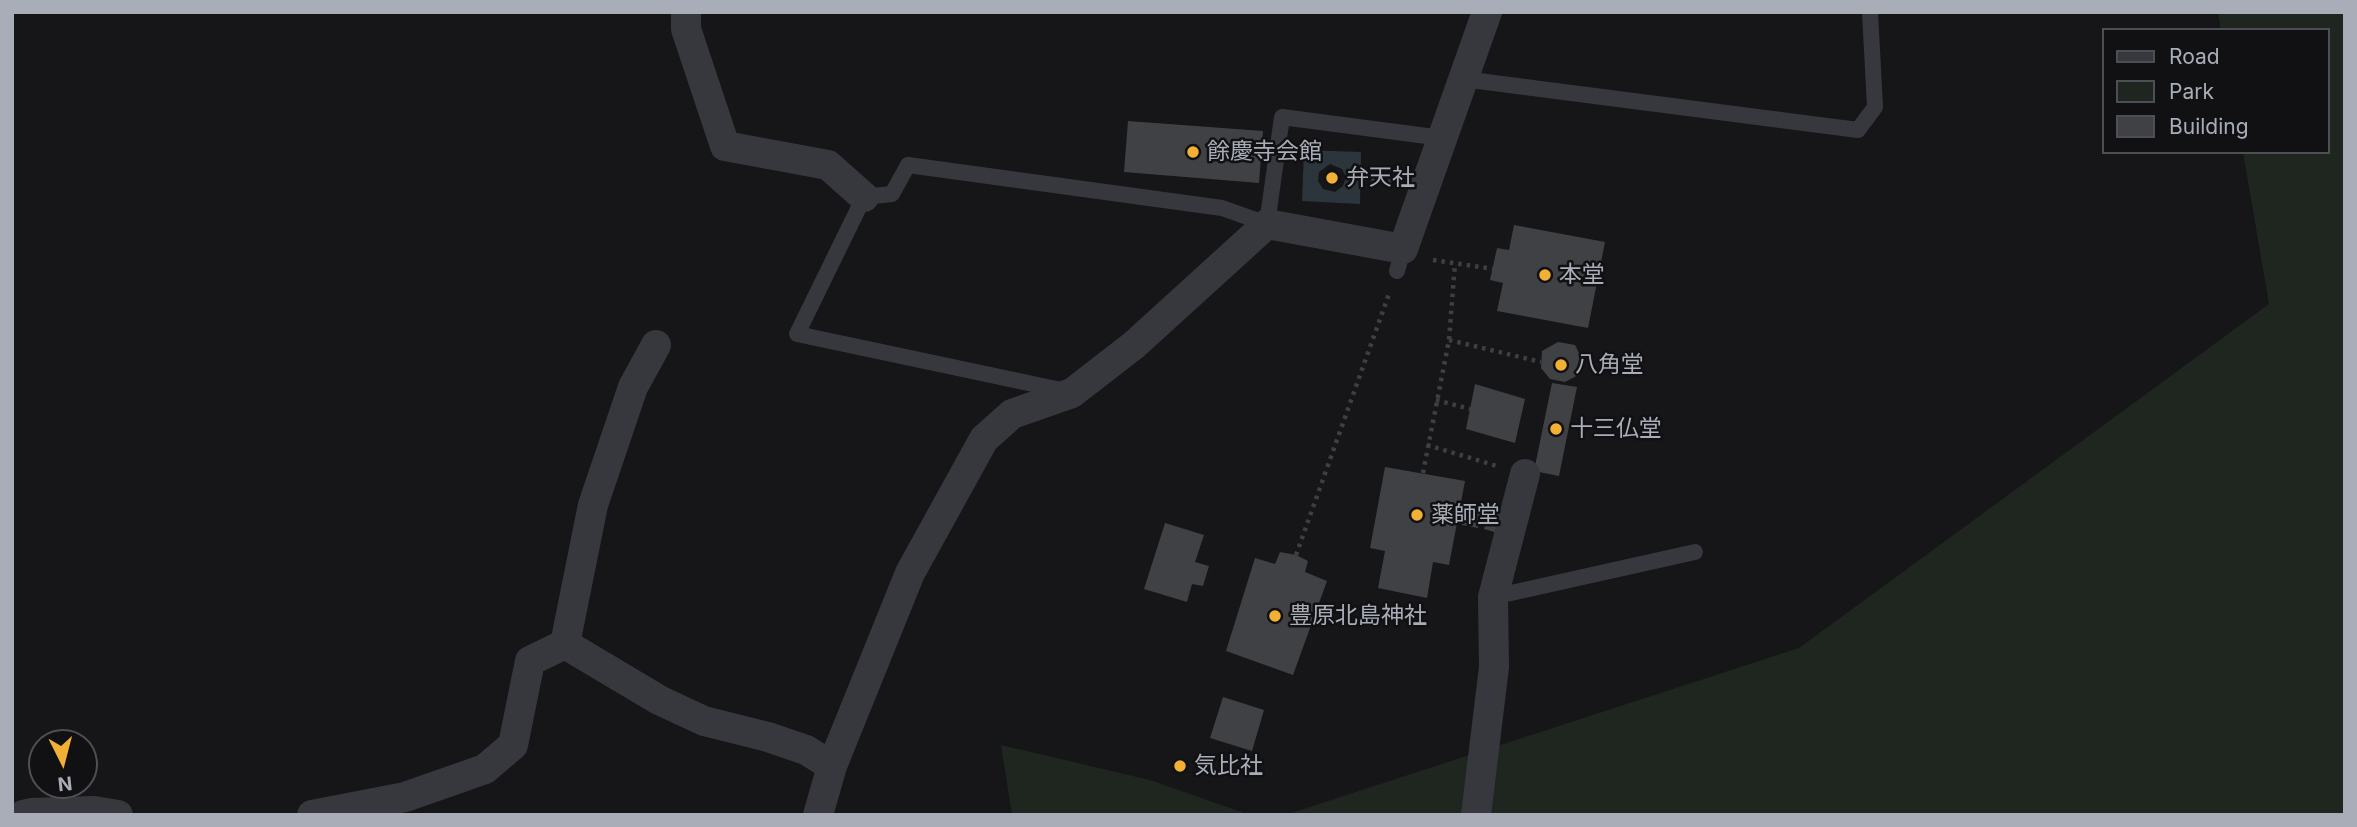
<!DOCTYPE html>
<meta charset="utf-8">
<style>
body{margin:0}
#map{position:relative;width:2357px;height:827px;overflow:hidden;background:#161618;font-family:Inter,sans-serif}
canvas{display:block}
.frame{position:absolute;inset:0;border:14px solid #a8adb8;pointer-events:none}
.legend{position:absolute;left:2102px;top:28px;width:228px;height:126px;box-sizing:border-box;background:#111113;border:2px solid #4d4f55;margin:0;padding:9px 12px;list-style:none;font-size:21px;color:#a8adb8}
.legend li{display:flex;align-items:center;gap:14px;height:35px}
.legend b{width:35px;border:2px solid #4d4f55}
.north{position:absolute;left:28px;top:729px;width:70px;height:70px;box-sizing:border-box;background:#111113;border:2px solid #4d4f55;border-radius:50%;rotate:174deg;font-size:19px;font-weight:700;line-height:28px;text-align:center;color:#a8adb8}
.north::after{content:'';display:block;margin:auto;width:24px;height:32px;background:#f2b134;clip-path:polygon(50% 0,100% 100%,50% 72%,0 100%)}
</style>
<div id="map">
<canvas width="2357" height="827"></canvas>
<div class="frame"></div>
<ul class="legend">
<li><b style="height:9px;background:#37383d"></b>Road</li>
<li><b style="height:19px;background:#1e261f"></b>Park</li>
<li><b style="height:19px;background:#404145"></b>Building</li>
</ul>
<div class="north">N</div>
</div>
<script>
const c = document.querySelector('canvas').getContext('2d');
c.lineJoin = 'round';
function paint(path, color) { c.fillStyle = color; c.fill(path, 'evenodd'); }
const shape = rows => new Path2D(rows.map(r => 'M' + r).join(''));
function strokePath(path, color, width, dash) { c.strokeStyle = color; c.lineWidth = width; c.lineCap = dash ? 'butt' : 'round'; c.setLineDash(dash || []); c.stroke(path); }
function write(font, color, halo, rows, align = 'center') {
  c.font = font + ' Inter,"Noto Sans JP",sans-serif'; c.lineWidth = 5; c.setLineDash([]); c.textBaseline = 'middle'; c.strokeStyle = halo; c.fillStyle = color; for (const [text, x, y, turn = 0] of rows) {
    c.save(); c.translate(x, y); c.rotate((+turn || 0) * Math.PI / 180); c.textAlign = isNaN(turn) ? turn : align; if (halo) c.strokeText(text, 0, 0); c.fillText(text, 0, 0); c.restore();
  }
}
paint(shape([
 [2218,12,2345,12,2345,815,1285,815,1799,648,2269,304,2243,152,2327,152,2327,30,2221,30],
 [1001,745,1150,780,1250,815,1012,815]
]), '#1e261f');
paint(shape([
 [1304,150,1361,152,1360,204,1302,201],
 [1330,164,1342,169,1346,177,1343,186,1335,192,1323,189,1318,181,1319,172]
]), '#2c353c');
paint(shape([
 [1128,121,1263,131,1259,183,1124,172],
 [1514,225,1605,242,1588,328,1497,311,1503,283,1490,280,1497,248,1509,250],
 [1558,342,1575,345,1583,361,1580,374,1565,382,1550,379,1541,368,1542,351],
 [1552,383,1577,387,1559,476,1534,471],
 [1475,384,1525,399,1515,443,1466,429],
 [1385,467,1465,481,1449,565,1433,562,1427,598,1378,588,1385,551,1370,548],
 [1466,506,1483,510,1478,528,1462,525],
 [1488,511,1503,515,1498,533,1484,529],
 [1165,523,1204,535,1195,562,1209,566,1203,586,1192,584,1187,602,1144,589],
 [1280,552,1296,555,1308,561,1305,572,1327,581,1293,675,1226,651,1255,558,1275,564],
 [1223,697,1264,710,1252,751,1210,738]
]), '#404145');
strokePath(shape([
 [1346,177,1394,181],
 [1433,260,1493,269],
 [1449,340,1541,362],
 [1436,400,1470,409],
 [1427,445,1497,466],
 [1423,473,1449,340,1455,264],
 [1296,555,1390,291]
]), '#3d3f44', 4.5, [3.5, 5]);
strokePath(shape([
 [1463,79,1858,130,1875,107,1870,12],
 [1397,271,1403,249],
 [1066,391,797,334,864,197,892,194,908,165,1222,208,1267,224,1282,117,1442,138],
 [1493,597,1695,552]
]), '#37383d', 16);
strokePath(shape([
 [686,12,686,29,725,146,828,165,864,197],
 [656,345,633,387,593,505,565,644,659,700,704,721,768,737,806,750,832,766],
 [23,815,31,813,94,811,118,815],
 [312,815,405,797,485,769,513,745,530,661,565,644],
 [818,815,832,766,910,573,984,439,1012,414,1072,393,1134,345,1267,224,1403,249,1487,12],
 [1476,815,1494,667,1493,597,1525,474]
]), '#37383d', 30);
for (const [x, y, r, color] of [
 [1193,152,7,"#f2b134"],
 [1332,178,7,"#f2b134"],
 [1545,275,7,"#f2b134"],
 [1561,365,7,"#f2b134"],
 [1556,429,7,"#f2b134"],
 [1417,515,7,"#f2b134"],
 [1275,616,7,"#f2b134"],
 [1180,766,7,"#f2b134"]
]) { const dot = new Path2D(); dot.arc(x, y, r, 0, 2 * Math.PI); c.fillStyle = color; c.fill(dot); strokePath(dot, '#111113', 2.5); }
write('23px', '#a8adb8', '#111113', [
 ["餘慶寺会館",1207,152],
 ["弁天社",1346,178],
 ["本堂",1559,275],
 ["八角堂",1575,365],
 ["十三仏堂",1570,429],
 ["薬師堂",1431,515],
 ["豊原北島神社",1289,616],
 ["気比社",1194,766]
], 'left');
</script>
